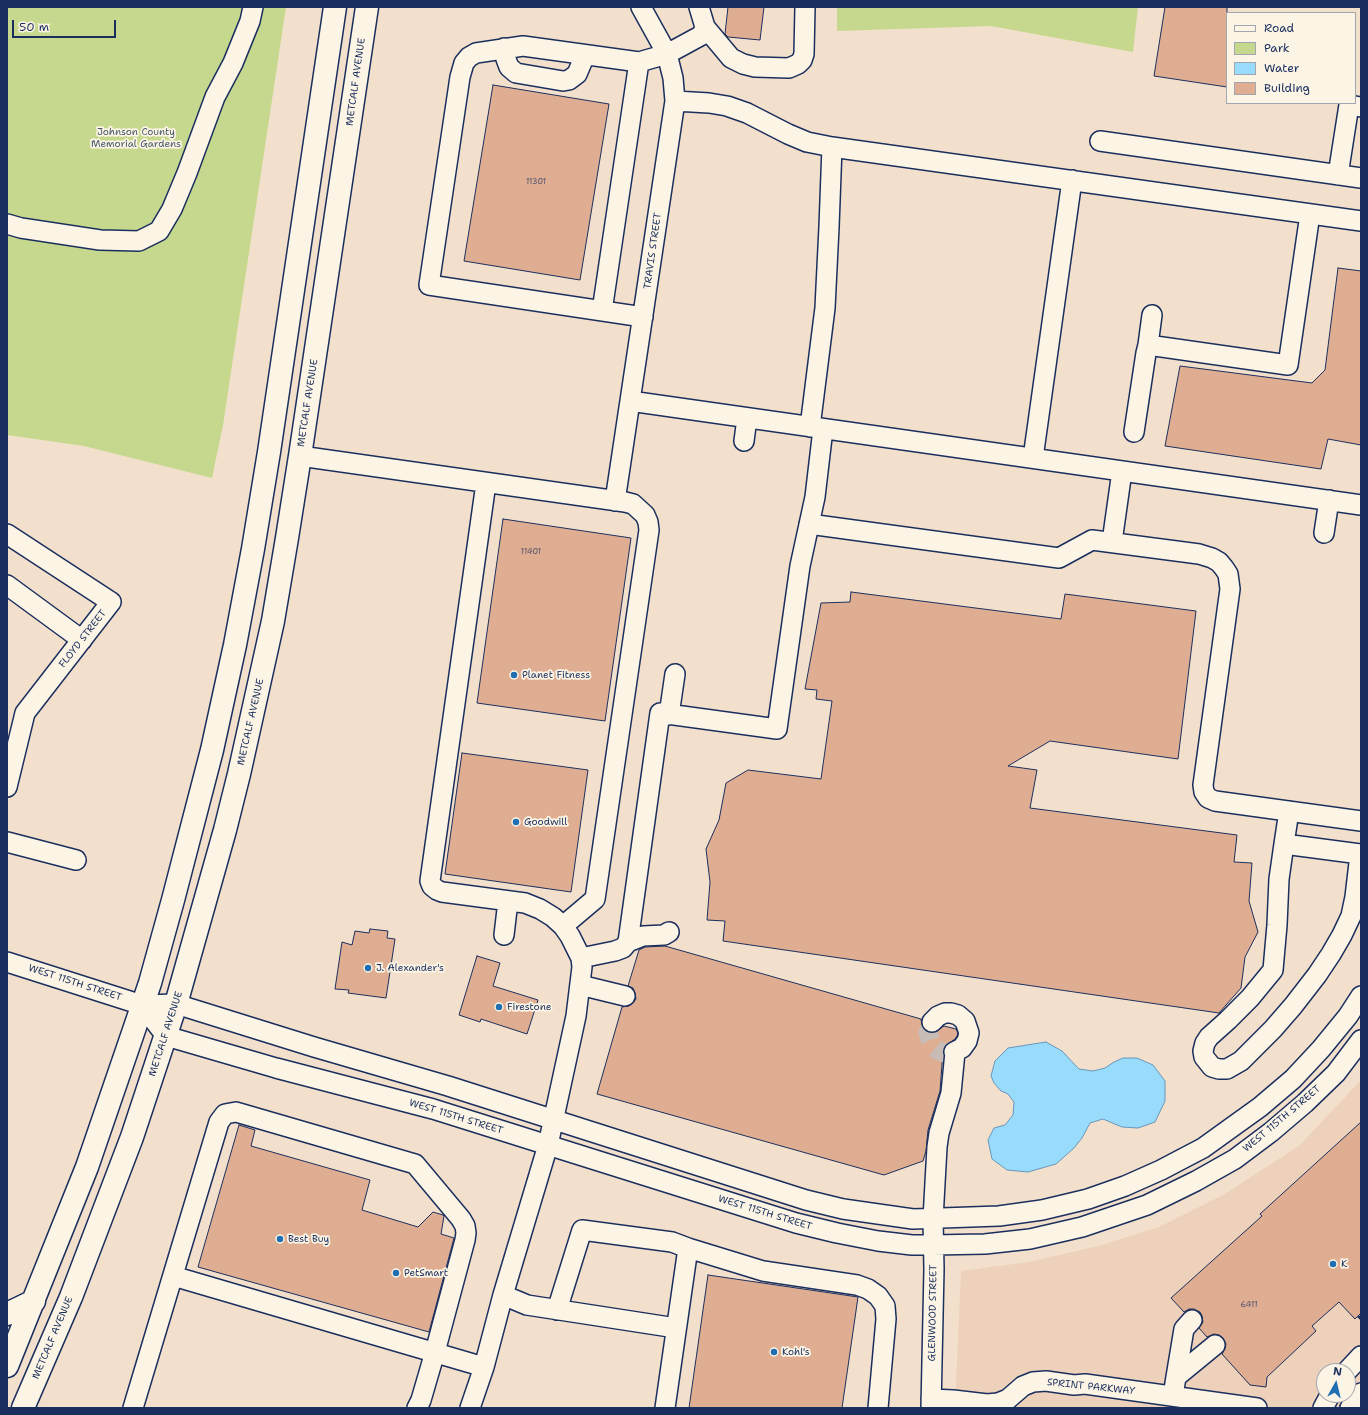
<!DOCTYPE html>
<style>
body{margin:0}
#map{position:relative;width:1368px;height:1415px;overflow:hidden;background:#f3e0cc;font-family:"Shantell Sans",sans-serif}
canvas{display:block}
.frame{position:absolute;inset:0;border:8px solid #1b2f5e;pointer-events:none}
.legend{position:absolute;left:1226px;top:12px;width:130px;height:92px;box-sizing:border-box;background:#fcf5e5;border:1px solid #a2a6af;margin:0;padding:5px 7px;list-style:none;font-size:12px;color:#1b2f5e}
.legend li{display:flex;align-items:center;gap:8px;height:20px}
.legend b{width:20px;border:1px solid #a2a6af}
.north{position:absolute;left:1316px;top:1363px;width:40px;height:40px;box-sizing:border-box;background:#fcf5e5;border:1px solid #a2a6af;border-radius:50%;rotate:8deg;font-size:11px;font-weight:700;line-height:16px;text-align:center;color:#1b2f5e}
.north::after{content:'';display:block;margin:auto;width:14px;height:18px;background:#1f6fb2;clip-path:polygon(50% 0,100% 100%,50% 72%,0 100%)}
.scale{position:absolute;left:12px;top:20px;width:104px;height:18px;box-sizing:border-box;border:2px solid #1b2f5e;border-top:0;padding-left:5px;font-size:12px;line-height:14px;white-space:nowrap;color:#1b2f5e;-webkit-text-stroke:3px #fcf5e5;paint-order:stroke}
</style>
<div id="map">
<canvas width="1368" height="1415"></canvas>
<div class="frame"></div>
<ul class="legend">
<li><b style="height:5px;background:#fcf5e5"></b>Road</li>
<li><b style="height:11px;background:#c6d88d"></b>Park</li>
<li><b style="height:11px;background:#99dbfb"></b>Water</li>
<li><b style="height:11px;background:#dfae92"></b>Building</li>
</ul>
<div class="north">N</div>
<div class="scale">50 m</div>
</div>
<script>
const c = document.querySelector('canvas').getContext('2d');
c.lineJoin = 'round';
function paint(path, color) { c.fillStyle = color; c.fill(path, 'evenodd'); }
const shape = rows => new Path2D(rows.map(r => 'M' + r).join(''));
function strokePath(path, color, width, dash) { c.strokeStyle = color; c.lineWidth = width; c.lineCap = dash ? 'butt' : 'round'; c.setLineDash(dash || []); c.stroke(path); }
function write(font, color, halo, rows, align = 'center') {
  c.font = font + ' "Shantell Sans",sans-serif'; c.lineWidth = 3.5; c.setLineDash([]); c.textBaseline = 'middle'; c.strokeStyle = halo; c.fillStyle = color; for (const [text, x, y, turn = 0] of rows) {
    c.save(); c.translate(x, y); c.rotate((+turn || 0) * Math.PI / 180); c.textAlign = isNaN(turn) ? turn : align; if (halo) c.strokeText(text, 0, 0); c.fillText(text, 0, 0); c.restore();
  }
}
paint(shape([
 [1361,1080,1361,1408,955,1408,961,1271,1029,1262,1102,1245,1159,1227,1223,1195,1299,1146],
 [1324,1371,1348,1371,1348,1395,1324,1395]
]), '#edd1bb');
paint(shape([
 [7,7,286,7,223,425,212,478,84,446,7,435],
 [837,7,1138,7,1133,52,991,26,837,31]
]), '#c6d88d');
const water = shape([
 [1046,1042,1062,1051,1079,1069,1093,1071,1105,1068,1114,1062,1123,1058,1137,1058,1153,1065,1165,1081,1165,1101,1155,1122,1138,1128,1122,1127,1103,1119,1090,1123,1082,1138,1074,1148,1056,1164,1028,1172,1007,1170,992,1159,988,1140,994,1128,1005,1125,1013,1115,1014,1102,1008,1094,1001,1091,994,1083,991,1076,995,1061,1008,1048,1046,1042]
]);
paint(water, '#99dbfb');
strokePath(water, '#6796bc', 1);
const building = shape([
 [728,7,764,7,760,40,728,37,725,34,728,7],
 [1165,7,1227,7,1227,87,1154,76,1165,7],
 [493,85,609,104,580,280,464,261,493,85],
 [1338,268,1361,271,1361,445,1328,439,1321,469,1165,446,1180,366,1312,383,1325,370,1338,268],
 [503,519,631,538,605,721,477,703,503,519],
 [851,592,1061,619,1065,594,1196,611,1178,759,1050,741,1008,766,1037,770,1030,808,1237,835,1234,862,1252,863,1249,901,1258,932,1245,957,1241,988,1219,1013,723,941,725,921,707,920,710,882,706,849,719,820,726,783,748,770,821,779,832,701,816,699,817,690,805,689,821,603,850,602,851,592],
 [462,753,588,770,571,892,445,874,462,753],
 [370,929,388,931,387,938,395,939,386,998,348,993,349,990,335,989,342,942,352,945,355,931,369,933,370,929],
 [665,946,921,1019,922,1025,924,1029,929,1032,935,1032,944,1026,956,1029,958,1033,957,1036,955,1039,945,1046,943,1051,940,1091,928,1130,926,1151,923,1161,884,1175,597,1094,622,1007,628,1006,633,1003,636,999,635,993,633,988,628,986,639,950,645,947,665,946],
 [477,956,500,963,493,986,538,1000,527,1034,481,1019,480,1022,459,1015,477,956],
 [1361,1122,1361,1313,1355,1319,1339,1302,1312,1326,1316,1331,1267,1377,1266,1387,1250,1385,1222,1354,1225,1349,1226,1344,1223,1338,1219,1335,1214,1334,1207,1337,1199,1328,1203,1322,1202,1316,1200,1312,1194,1309,1189,1309,1184,1312,1171,1298,1262,1216,1260,1214,1361,1122],
 [239,1125,255,1130,251,1146,370,1180,362,1210,418,1227,433,1212,443,1215,444,1216,441,1234,454,1238,429,1332,198,1267,239,1125],
 [708,1275,858,1297,842,1408,689,1408,708,1275]
]);
paint(building, '#dfae92');
strokePath(building, '#1b2f5e', 1);
strokePath(shape([
 [932,1022,928,1033,930,1040,933,1046,939,1051,945,1053,954,1052]
]), '#c8bdb6', 19, [19, 10]);
const minor = shape([
 [705,27,731,58,743,64,755,67,789,68,798,64,802,60,804,54,805,7],
 [504,48,506,59,509,67,516,73,563,81,569,80,577,74,585,55],
 [675,101,709,103,727,106,747,113,788,134,807,142,832,147,1361,221],
 [1100,141,1361,178],
 [1338,175,1349,105,1361,107],
 [7,224,21,228,100,240,139,241,159,231,172,209,187,173,215,97,233,63,250,21,253,7],
 [602,311,639,62],
 [643,317,429,285,460,77,464,63,469,57,476,53,523,46,639,62,667,54,702,35,705,27,699,7],
 [1148,345,1152,315],
 [630,401,1361,505],
 [810,427,825,308,829,227,832,147],
 [1134,432,1146,353,1148,345,1288,365,1310,214],
 [744,441,747,418],
 [300,456,625,502,633,504,645,515,648,522,649,530,595,899,563,926],
 [1033,458,1072,180],
 [615,501,675,101,673,78,667,54,641,7],
 [809,524,1059,558,1092,540,1199,554,1212,558,1219,562,1224,568,1228,574,1230,589,1203,785,1204,792,1208,798,1215,801,1361,821],
 [1324,533,1329,500],
 [7,534,111,602,25,713,7,787],
 [1112,542,1122,471],
 [7,585,82,640],
 [669,715,675,674],
 [7,842,76,860],
 [1284,844,1360,854,1355,897,1351,916,1342,935,1331,954,1317,975,1293,1006,1273,1029,1241,1061,1227,1069,1219,1069,1212,1067,1204,1057,1203,1051,1205,1043,1209,1037,1228,1020,1250,998,1273,970,1277,925,1279,879,1284,844,1289,811],
 [504,935,508,901],
 [628,942,643,936,664,935,669,932],
 [581,958,615,951,623,948,628,942,660,713,777,729,800,566,815,497,823,429],
 [7,962,142,1005,176,1004,314,1047,448,1086,806,1200,843,1209,913,1219,999,1216,1042,1210,1088,1199,1125,1186,1161,1170,1203,1148,1260,1107,1293,1079,1321,1049,1348,1016,1361,996],
 [580,985,625,996],
 [142,1005,166,1036,276,1068,433,1109,796,1223,837,1233,878,1241,912,1245,933,1245,985,1244,1030,1239,1082,1227,1147,1205,1196,1181,1235,1159,1271,1132,1305,1103,1336,1073,1361,1040],
 [932,1022,938,1016,945,1013,951,1013,958,1015,965,1021,969,1033,967,1041,962,1048,954,1052],
 [173,1276,484,1367],
 [503,1295,527,1305,676,1328],
 [557,1310,582,1230,672,1242,688,1248],
 [1347,1371,1361,1356],
 [1176,1377,1184,1329,1192,1320],
 [1173,1396,1176,1377,1215,1345],
 [931,1399,953,1400,987,1404,998,1403,1008,1399,1023,1386,1033,1382,1046,1381,1074,1385,1085,1384,1257,1408],
 [133,1408,219,1122,225,1114,236,1112,415,1164,461,1219,465,1226,466,1233,465,1240,435,1352,421,1400,417,1408],
 [470,1408,484,1367,503,1295,548,1145,576,1016,582,967,581,958,570,936,563,926,553,917,540,909,525,903,442,892,437,890,432,886,430,881,486,483],
 [665,1408,688,1248,763,1271,857,1285,868,1289,878,1296,885,1306,886,1319,878,1408],
 [931,1408,934,1269,933,1219,937,1147,939,1133,951,1093,955,1052],
 [1323,1408,1330,1395],
 [1350,1408,1361,1393]
]);
const major = shape([
 [7,1314,34,1301],
 [7,1366,87,1167,134,1030,150,983,173,900,212,750,235,645,253,549,269,452,335,7],
 [23,1408,71,1297,132,1137,176,1004,225,830,239,774,273,621,287,538,300,456,367,7]
]);
strokePath(minor, '#1b2f5e', 22);
strokePath(major, '#1b2f5e', 25);
strokePath(shape([
 [1358,1316,1361,1319]
]), '#1b2f5e', 2.5, [4, 3]);
strokePath(minor, '#fcf5e5', 19);
strokePath(major, '#fcf5e5', 22);
for (const [x, y, r, color] of [
 [514,675,4,"#1f6fb2"],
 [516,822,4,"#1f6fb2"],
 [368,968,4,"#1f6fb2"],
 [499,1007,4,"#1f6fb2"],
 [280,1239,4,"#1f6fb2"],
 [1333,1264,4,"#1f6fb2"],
 [396,1273,4,"#1f6fb2"],
 [774,1352,4,"#1f6fb2"]
]) { const dot = new Path2D(); dot.arc(x, y, r, 0, 2 * Math.PI); c.fillStyle = color; c.fill(dot); strokePath(dot, '#fcf5e5', 1.5); }
write('8px', '#4c4f6b', null, [
 ["11301",536,182],
 ["11401",531,552],
 ["6411",1249,1305]
]);
write('10px', '#1b2f5e', '#fcf5e5', [
 ["METCALF AVENUE",356,82,-82],
 ["TRAVIS STREET",653,251,-82],
 ["METCALF AVENUE",308,403,-81],
 ["FLOYD STREET",83,639,-52],
 ["METCALF AVENUE",251,722,-77],
 ["WEST 115TH STREET",75,983,18],
 ["METCALF AVENUE",166,1034,-72],
 ["WEST 115TH STREET",456,1117,17],
 ["WEST 115TH STREET",1282,1119,-40],
 ["WEST 115TH STREET",765,1213,17],
 ["GLENWOOD STREET",933,1313,-89],
 ["METCALF AVENUE",53,1338,-67],
 ["SPRINT PARKWAY",1091,1387,6]
]);
write('10px', '#46596a', '#fcf5e5', [
 ["Johnson County",136,132],
 ["Memorial Gardens",136,144]
]);
write('10px', '#1b2f5e', '#fcf5e5', [
 ["Planet Fitness",522,675],
 ["Goodwill",524,822],
 ["J. Alexander's",376,968],
 ["Firestone",507,1007],
 ["Best Buy",288,1239],
 ["K",1341,1264],
 ["PetSmart",404,1273],
 ["Kohl's",782,1352]
], 'left');
</script>
